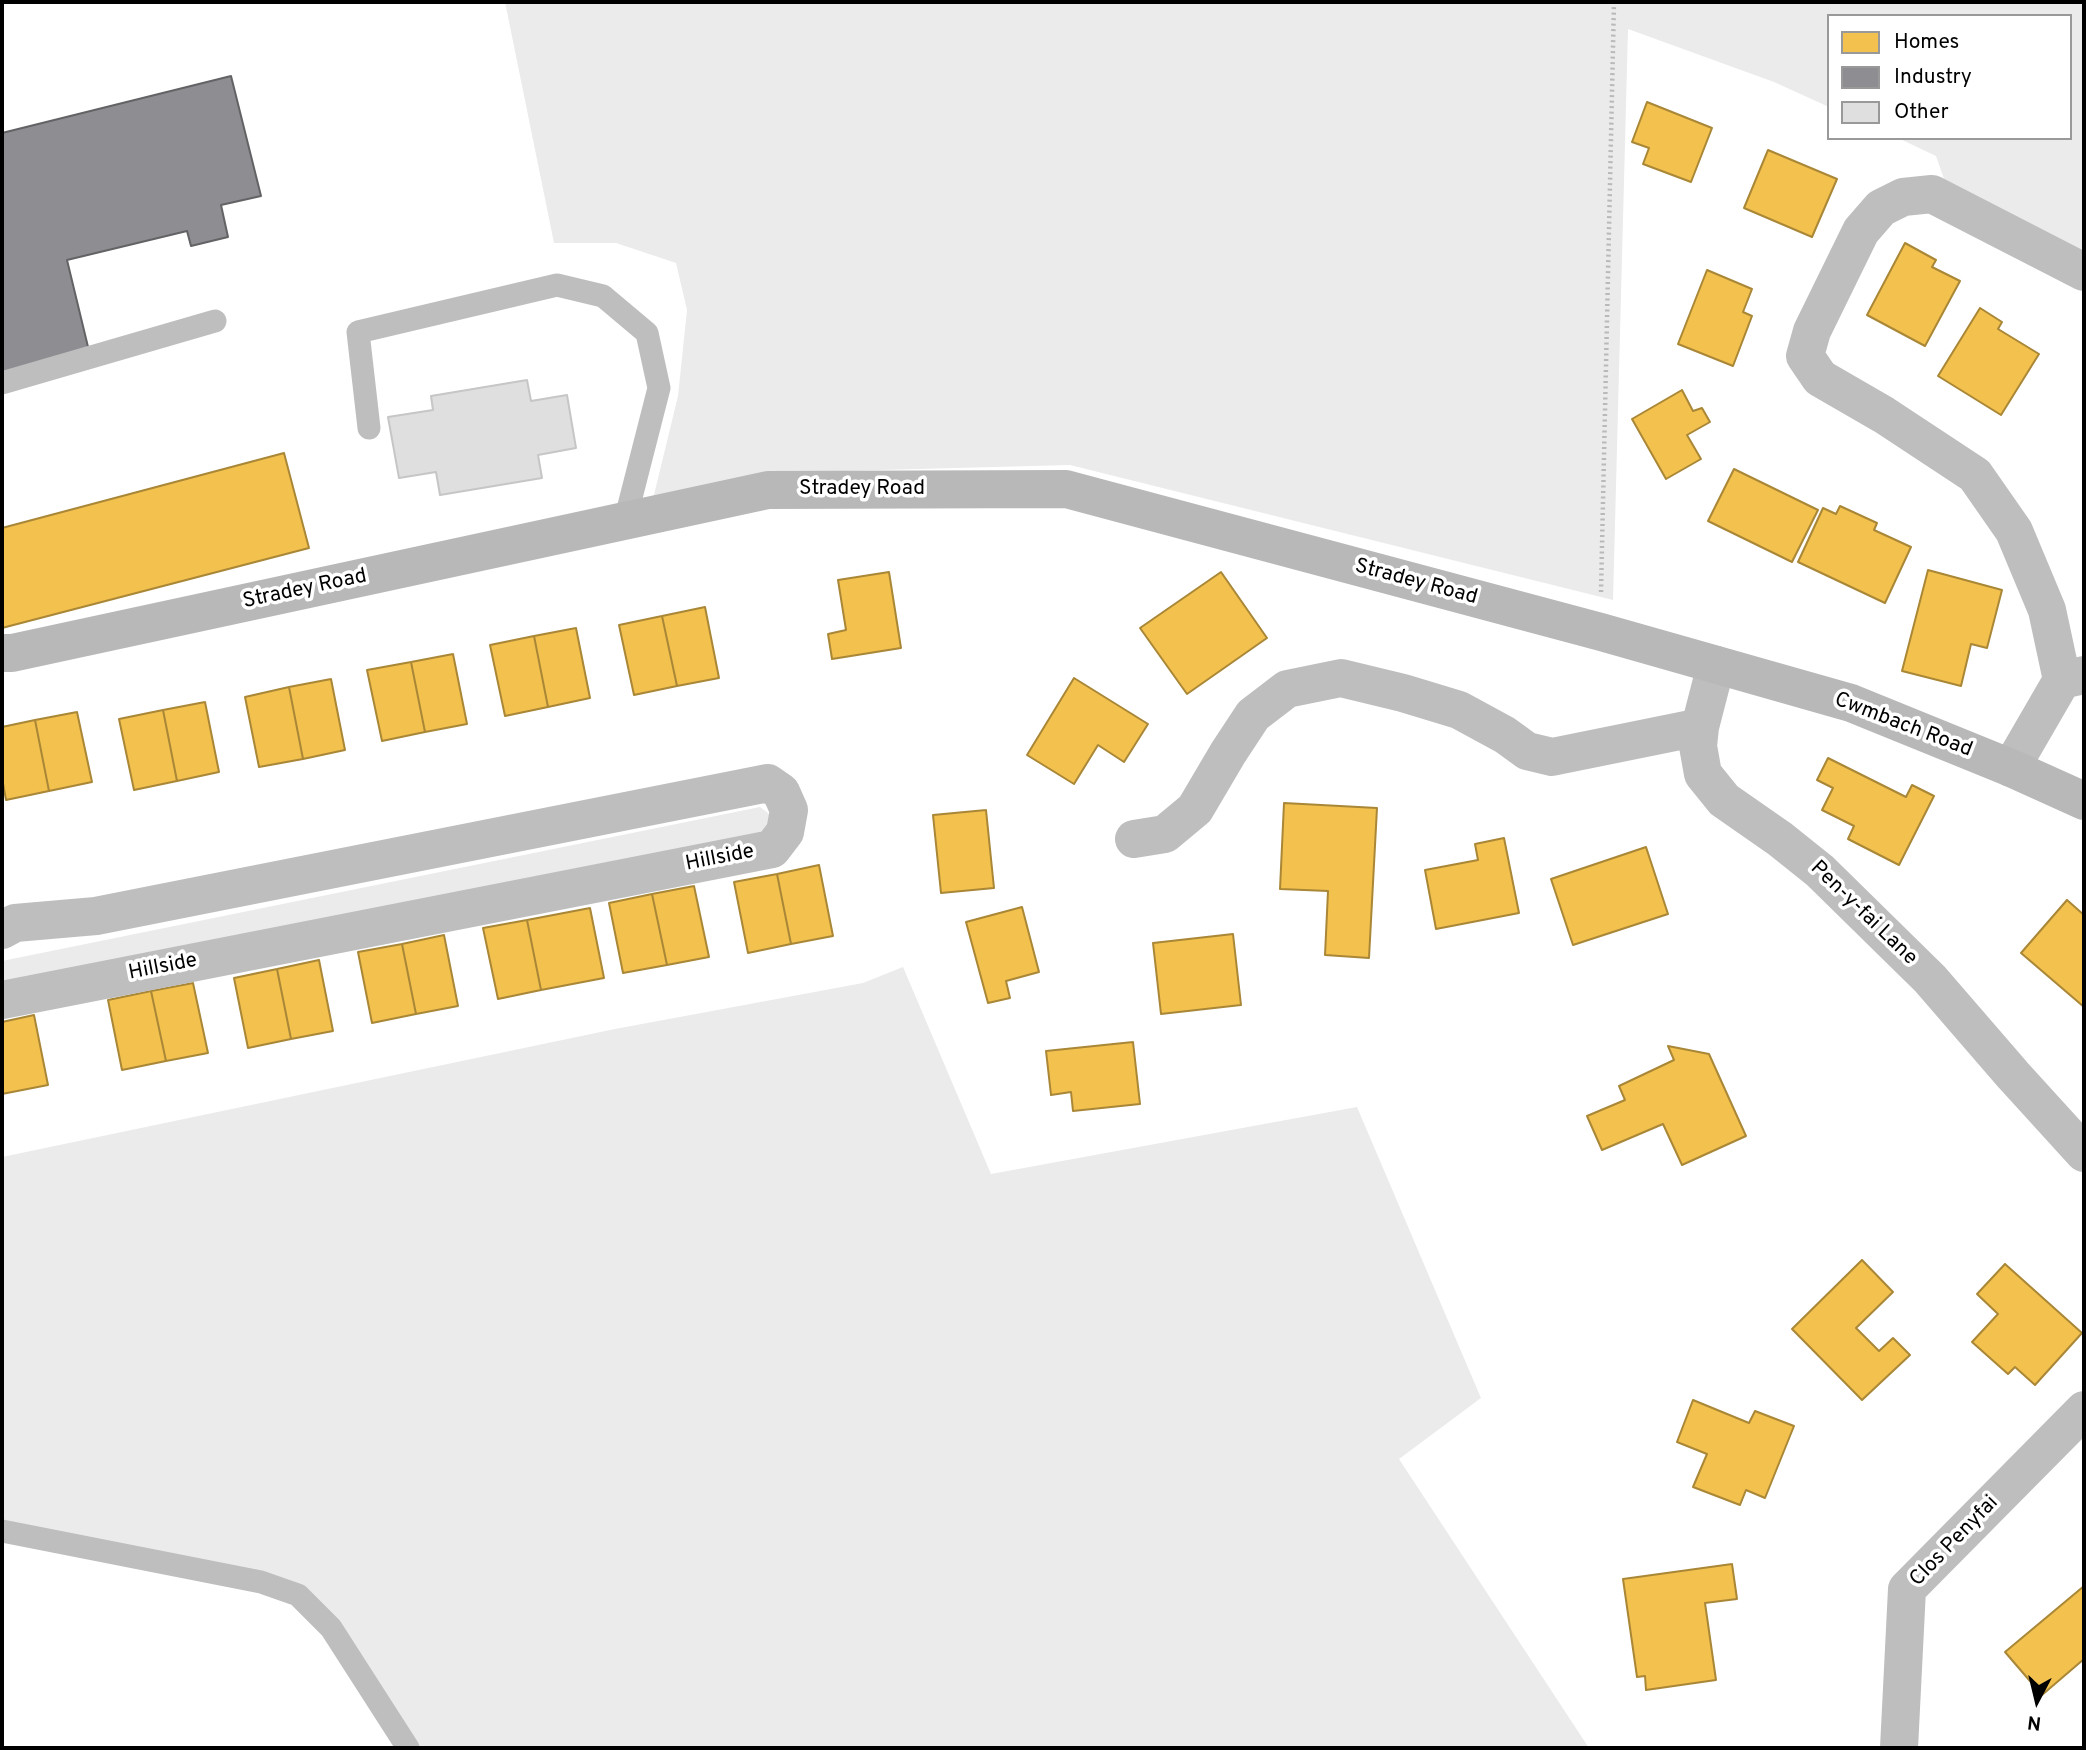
<!DOCTYPE html>
<style>
body{margin:0}
#map{position:relative;width:2086px;height:1750px;overflow:hidden;background:#fff;font-family:Overpass,sans-serif}
canvas{display:block}
.frame{position:absolute;inset:0;border:4px solid #000;pointer-events:none}
.legend{position:absolute;left:1827px;top:14px;width:245px;height:126px;box-sizing:border-box;background:#fff;border:2px solid #999;margin:0;padding:9px 12px;list-style:none;font-size:21px;color:#000}
.legend li{display:flex;align-items:center;gap:14px;height:35px}
.legend b{width:35px;border:2px solid #999}
.north{position:absolute;left:2002px;top:1666px;width:70px;height:70px;-webkit-text-stroke:5px #fff;paint-order:stroke;rotate:187deg;font-size:19px;font-weight:700;line-height:28px;text-align:center;color:#000}
.north::after{content:'';display:block;margin:auto;width:24px;height:32px;background:#000;clip-path:polygon(50% 0,100% 100%,50% 72%,0 100%)}
</style>
<div id="map">
<canvas width="2086" height="1750"></canvas>
<div class="frame"></div>
<ul class="legend">
<li><b style="height:19px;background:#f2c14e"></b>Homes</li>
<li><b style="height:19px;background:#8d8d92"></b>Industry</li>
<li><b style="height:19px;background:#dfdfdf"></b>Other</li>
</ul>
<div class="north">N</div>
</div>
<script>
const c = document.querySelector('canvas').getContext('2d');
c.lineJoin = 'round';
function paint(path, color) { c.fillStyle = color; c.fill(path, 'evenodd'); }
const shape = rows => new Path2D(rows.map(r => 'M' + r).join(''));
function strokePath(path, color, width, dash) { c.strokeStyle = color; c.lineWidth = width; c.lineCap = dash ? 'butt' : 'round'; c.setLineDash(dash || []); c.stroke(path); }
function write(font, color, halo, rows, align = 'center') {
  c.font = font + ' Overpass,sans-serif'; c.lineWidth = 7; c.setLineDash([]); c.textBaseline = 'middle'; c.strokeStyle = halo; c.fillStyle = color; for (const [text, x, y, turn = 0] of rows) {
    c.save(); c.translate(x, y); c.rotate((+turn || 0) * Math.PI / 180); c.textAlign = isNaN(turn) ? turn : align; if (halo) c.strokeText(text, 0, 0); c.fillText(text, 0, 0); c.restore();
  }
}
paint(shape([
 [505,2,2084,2,2084,253,1944,179,1936,156,1898,138,2070,138,2070,16,1829,16,1829,107,1774,82,1628,29,1613,600,1070,465,766,473,653,499,678,396,687,310,676,263,616,243,554,243],
 [760,807,768,813,773,820,763,836,2,991,2,961],
 [903,967,991,1174,1357,1107,1481,1398,1399,1459,1589,1748,408,1748,297,1595,2,1531,2,1157,615,1029,863,983]
]), '#ebebeb');
const homes = shape([
 [1647,102,1712,128,1691,182,1643,164,1649,148,1632,142,1647,102],
 [1768,150,1837,179,1812,237,1744,208,1768,150],
 [1905,243,1936,260,1932,267,1960,281,1925,346,1867,315,1905,243],
 [1707,270,1752,289,1743,312,1752,316,1733,366,1678,344,1707,270],
 [1980,308,2002,322,1998,329,2039,354,2001,415,1938,376,1980,308],
 [1682,390,1693,411,1702,408,1710,422,1687,435,1701,459,1666,479,1632,419,1682,390],
 [284,453,309,548,2,628,2,528,284,453],
 [1734,469,1818,510,1792,562,1708,521,1734,469],
 [1840,506,1877,523,1874,530,1911,547,1885,603,1798,562,1823,508,1836,514,1840,506],
 [1928,570,2002,590,1987,648,1971,644,1961,686,1902,671,1928,570],
 [889,572,901,648,832,659,828,634,846,630,838,580,889,572],
 [1221,572,1267,638,1187,694,1140,628,1221,572],
 [705,607,719,678,677,686,662,616,705,607],
 [662,616,677,686,634,695,619,625,662,616],
 [576,628,590,698,548,707,534,636,576,628],
 [534,636,548,707,505,716,490,645,534,636],
 [453,654,467,724,425,732,411,662,453,654],
 [411,662,425,732,382,741,367,670,411,662],
 [1074,678,1148,724,1124,762,1098,745,1074,784,1027,755,1074,678],
 [331,679,345,750,303,759,289,687,331,679],
 [289,687,303,759,259,767,245,697,289,687],
 [205,702,219,772,177,781,163,710,205,702],
 [163,710,177,781,134,790,119,719,163,710],
 [77,712,92,782,49,791,35,720,77,712],
 [35,720,49,791,6,800,2,778,2,727,35,720],
 [1828,758,1906,797,1912,785,1934,796,1899,865,1848,839,1854,826,1822,810,1833,788,1817,780,1828,758],
 [1284,803,1377,808,1369,958,1325,955,1328,891,1280,889,1284,803],
 [986,810,994,888,941,893,933,815,986,810],
 [1504,838,1519,913,1436,929,1425,870,1478,860,1475,844,1504,838],
 [1646,847,1668,914,1573,945,1551,879,1646,847],
 [819,865,833,936,791,944,777,874,819,865],
 [777,874,791,944,748,953,734,882,777,874],
 [694,886,709,957,667,965,652,894,694,886],
 [652,894,667,965,623,973,609,903,652,894],
 [2067,900,2084,915,2084,1007,2021,953,2067,900],
 [1022,907,1039,972,1006,981,1010,998,988,1003,966,922,1022,907],
 [590,908,604,978,541,990,527,920,590,908],
 [527,920,541,990,498,999,483,928,527,920],
 [1233,934,1241,1005,1161,1014,1153,943,1233,934],
 [444,935,458,1006,416,1014,402,944,444,935],
 [402,944,416,1014,372,1023,358,952,402,944],
 [319,960,333,1031,291,1039,277,969,319,960],
 [277,969,291,1039,248,1048,234,978,277,969],
 [193,983,208,1053,166,1061,151,991,193,983],
 [151,991,166,1061,122,1070,108,1000,151,991],
 [34,1015,48,1085,2,1094,2,1022,34,1015],
 [1133,1042,1140,1104,1073,1111,1071,1092,1051,1095,1046,1051,1133,1042],
 [1668,1046,1709,1054,1746,1136,1682,1165,1663,1124,1602,1150,1587,1116,1625,1100,1619,1086,1674,1060,1668,1046],
 [1862,1260,1893,1292,1856,1328,1879,1351,1893,1338,1910,1355,1862,1400,1792,1329,1862,1260],
 [2005,1264,2082,1333,2035,1385,2015,1367,2008,1374,1972,1342,1998,1314,1977,1294,2005,1264],
 [1693,1400,1749,1423,1755,1411,1794,1426,1765,1498,1746,1490,1740,1505,1693,1487,1707,1454,1677,1442,1693,1400],
 [1732,1564,1737,1599,1705,1603,1716,1680,1646,1690,1645,1676,1637,1677,1623,1579,1732,1564],
 [2084,1586,2084,1659,2042,1695,2005,1652,2084,1586]
]);
paint(homes, '#f2c14e');
strokePath(homes, '#a98737', 2);
const industry = shape([
 [231,76,261,196,221,205,228,237,191,246,187,231,67,260,89,351,2,373,2,133,231,76]
]);
paint(industry, '#8d8d92');
strokePath(industry, '#636366', 2);
const building = shape([
 [527,380,531,401,567,395,576,448,538,455,542,478,440,495,436,472,399,478,388,417,433,410,431,396,527,380]
]);
paint(building, '#dfdfdf');
strokePath(building, '#c6c6c6', 2);
strokePath(shape([
 [1601,592,1614,2]
]), '#b9b9b9', 4.5, [2, 3.5]);
strokePath(shape([
 [2,383,215,321],
 [369,428,358,332,557,285,603,296,647,333,659,388,625,521],
 [2,1531,261,1582,298,1595,331,1628,408,1748]
]), '#bebebe', 23);
strokePath(shape([
 [1716,665,1700,727,1698,746,1703,774,1724,800,1780,839,1820,871,1930,979,2013,1075,2084,1153],
 [2062,680,2047,610,2014,531,1975,475,1884,415,1820,378,1805,356,1812,331,1861,231,1881,208,1903,197,1932,194,2084,272],
 [2011,768,2062,680,2084,675],
 [1134,839,1165,834,1195,809,1228,753,1253,715,1287,689,1341,678,1403,693,1459,710,1505,735,1527,751,1552,757,1700,727],
 [2,930,15,923,96,916,768,783,781,792,789,810,785,832,772,849,2,1000],
 [1899,1748,1907,1589,2084,1410]
]), '#bebebe', 38);
strokePath(shape([
 [2,653,12,653,768,490,1066,489,1601,632,1851,703,2011,768,2084,801]
]), '#b8b8b8', 38);
write('21px', '#000', '#fff', [
 ["Stradey Road",862,490],
 ["Stradey Road",1416,583,15],
 ["Stradey Road",305,590,-12],
 ["Cwmbach Road",1903,726,21],
 ["Hillside",720,859,-11],
 ["Pen-y-fai Lane",1863,914,44],
 ["Hillside",163,968,-11],
 ["Clos Penyfai",1955,1542,-46]
]);
</script>
